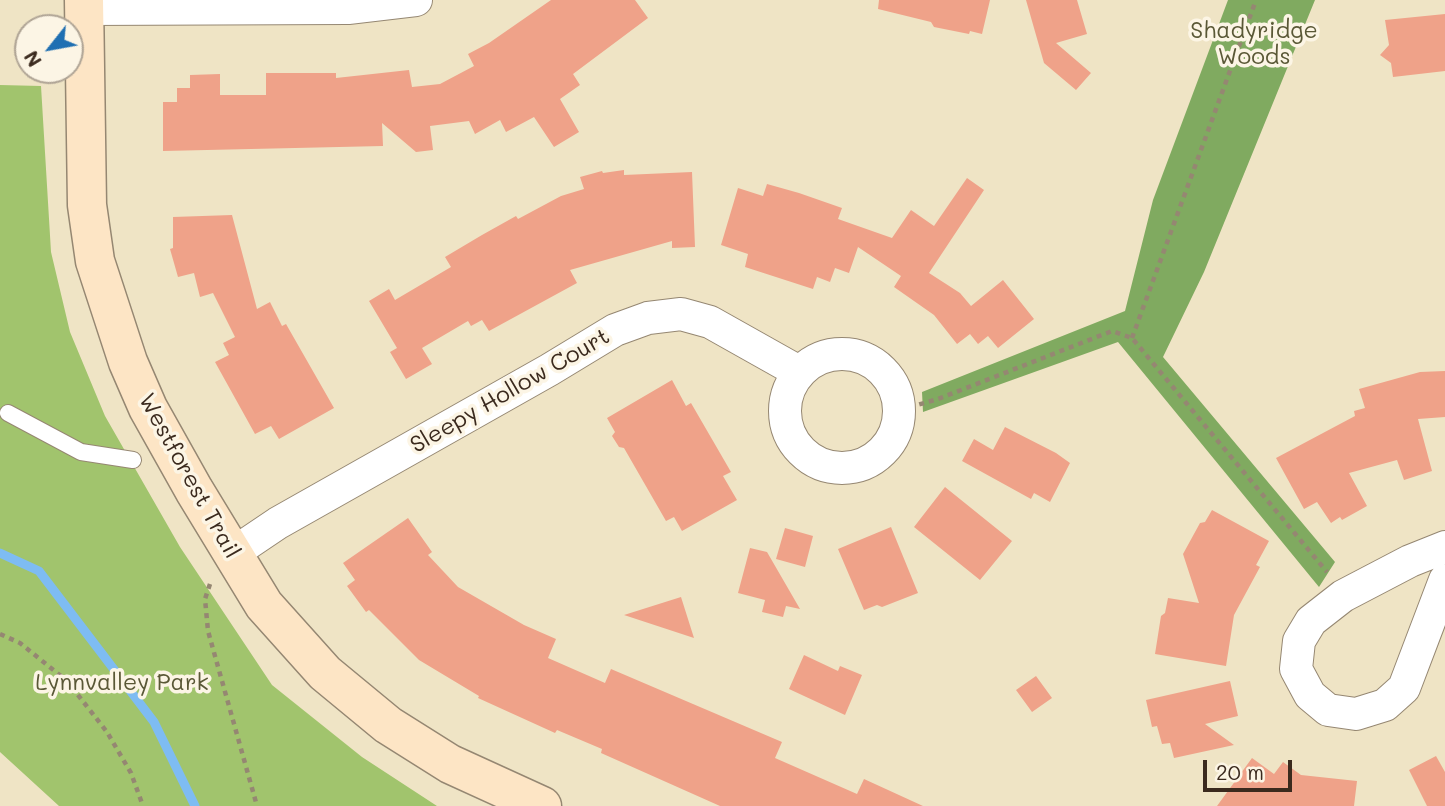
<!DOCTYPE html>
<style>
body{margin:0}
#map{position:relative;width:1445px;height:806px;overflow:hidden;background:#efe4c5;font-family:Mali,sans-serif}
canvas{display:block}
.north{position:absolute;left:14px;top:14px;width:70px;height:70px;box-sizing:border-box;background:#fcf5e5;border:2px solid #afa495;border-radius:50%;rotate:239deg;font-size:19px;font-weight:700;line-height:28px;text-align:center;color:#3b2a1e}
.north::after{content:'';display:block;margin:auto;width:24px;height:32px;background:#1f6fb2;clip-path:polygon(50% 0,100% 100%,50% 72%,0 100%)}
.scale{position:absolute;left:1203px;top:760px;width:89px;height:32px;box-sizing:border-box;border:4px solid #3b2a1e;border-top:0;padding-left:9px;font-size:21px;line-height:24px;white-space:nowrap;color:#3b2a1e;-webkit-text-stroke:5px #fcf5e5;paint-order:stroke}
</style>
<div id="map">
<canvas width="1445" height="806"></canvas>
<div class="north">N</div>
<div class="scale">20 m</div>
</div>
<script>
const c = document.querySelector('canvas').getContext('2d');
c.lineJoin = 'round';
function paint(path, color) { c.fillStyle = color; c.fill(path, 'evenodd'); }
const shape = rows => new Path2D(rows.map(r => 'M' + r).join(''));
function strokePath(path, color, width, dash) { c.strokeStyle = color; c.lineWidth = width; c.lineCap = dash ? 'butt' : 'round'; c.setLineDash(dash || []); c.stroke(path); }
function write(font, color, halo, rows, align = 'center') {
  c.font = font + ' Mali,sans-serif'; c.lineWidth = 7; c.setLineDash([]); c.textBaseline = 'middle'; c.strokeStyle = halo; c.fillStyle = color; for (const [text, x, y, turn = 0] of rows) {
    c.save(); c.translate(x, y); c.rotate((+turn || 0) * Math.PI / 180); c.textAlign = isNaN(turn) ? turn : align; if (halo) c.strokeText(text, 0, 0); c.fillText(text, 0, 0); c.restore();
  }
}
paint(shape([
 [0,85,41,86,51,252,70,332,105,416,180,547,272,685,362,757,437,806,59,806,0,752]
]), '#a1c46d');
paint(shape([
 [1228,0,1315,0,1204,272,1163,357,1335,562,1319,587,1118,342,923,412,922,392,1125,311,1153,200]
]), '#80aa60');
strokePath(shape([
 [0,553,39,571,154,722,195,806]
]), '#7ebcf2', 9);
paint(shape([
 [551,0,635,0,648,18,573,74,580,85,560,99,579,132,554,147,534,117,506,132,500,120,475,134,469,121,430,126,433,150,416,152,382,123,383,146,163,151,163,102,177,102,177,88,190,88,190,75,220,74,220,95,266,95,266,73,336,73,336,78,409,70,412,87,440,84,474,66,468,54,489,43],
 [879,0,990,0,982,34,970,31,969,34,934,27,931,22,878,9],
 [1026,0,1077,0,1087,34,1056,43,1091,73,1076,90,1044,63],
 [1445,14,1445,71,1393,77,1391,63,1380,55,1389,45,1385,20],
 [624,170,624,175,692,172,695,247,672,248,672,241,570,270,577,283,489,331,482,320,471,326,468,321,422,348,432,364,406,379,390,352,397,348,369,301,389,289,395,300,451,267,445,257,482,235,516,216,518,219,561,196,584,189,580,177,602,171,603,173],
 [967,178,984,190,929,273,960,293,971,306,1003,280,1034,319,998,348,988,336,978,344,970,334,957,344,934,315,894,287,901,276,858,247,849,273,835,268,830,282,817,277,813,289,745,267,748,254,721,245,738,188,763,196,767,184,799,193,842,208,838,219,892,238,911,210,934,226],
 [232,215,257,309,270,302,282,326,286,324,334,408,279,439,271,426,255,434,215,362,229,355,223,343,235,337,213,293,200,297,194,273,178,277,170,249,173,248,173,217],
 [1445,371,1445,417,1418,419,1432,471,1404,480,1397,460,1349,473,1367,506,1342,520,1340,517,1331,523,1317,502,1304,509,1276,458,1355,416,1354,411,1365,408,1359,389,1420,372],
 [672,380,686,406,691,403,731,472,723,476,737,500,682,531,674,517,666,521,624,448,619,447,612,436,615,432,607,418],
 [1005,427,1056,453,1070,463,1050,502,1034,493,1031,499,962,461,974,439,993,450],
 [945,487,1012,541,980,580,914,527],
 [1212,510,1269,541,1256,565,1260,567,1234,615,1226,666,1155,654,1161,616,1165,613,1168,598,1199,603,1183,554,1200,523,1205,522],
 [408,518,432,552,428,555,458,587,524,625,556,639,548,658,605,683,611,669,782,742,775,758,857,794,864,779,923,806,720,806,601,753,602,749,557,730,555,733,478,698,479,696,419,660,369,610,366,612,347,586,355,580,343,563],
 [891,527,918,593,882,607,877,605,864,610,838,549],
 [785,528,813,536,805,567,776,559],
 [750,548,767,552,800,609,786,606,783,617,762,612,765,600,738,593],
 [681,597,694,638,624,615],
 [804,655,838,671,840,666,862,675,845,715,789,689],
 [1036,676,1052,698,1032,712,1016,690],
 [1230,681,1238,716,1205,724,1234,745,1174,758,1170,743,1162,744,1157,726,1152,727,1146,700],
 [1436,756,1445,772,1445,806,1427,806,1409,770],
 [1252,758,1274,774,1283,762,1301,775,1357,781,1354,806,1217,806]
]), '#efa289');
const lane = shape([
 [8,413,81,452,133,460]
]);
const street = shape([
 [84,9,348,8,416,0],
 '785 411a57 57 0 1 1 114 0a57 57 0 1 1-114 0Z',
 [1445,547,1410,561,1343,596,1311,621,1299,641,1296,669,1310,695,1328,710,1356,714,1385,705,1404,688,1445,580],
 [232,554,278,523,549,370,615,330,648,318,681,314,710,322,799,372]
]);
const secondary = shape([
 [84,0,87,205,95,261,128,362,148,408,194,490,264,605,325,673,388,725,450,764,542,806]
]);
strokePath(lane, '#958772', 18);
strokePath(street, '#958772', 34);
strokePath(secondary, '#958772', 41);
strokePath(shape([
 [1132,338,1256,0],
 [900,410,938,399,1112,331,1132,338,1327,572],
 [210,584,205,599,208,631,257,806],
 [0,634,20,643,67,681,107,732,131,773,143,806]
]), '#958772', 4.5, [5, 5]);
strokePath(lane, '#fff', 16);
strokePath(street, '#fff', 32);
strokePath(secondary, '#fde5c5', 38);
write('23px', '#5a5836', '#fcf5e5', [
 ["Shadyridge",1254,31],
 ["Woods",1254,57],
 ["Lynnvalley Park",122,683]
]);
write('23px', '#3b2a1e', '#fcf5e5', [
 ["Sleepy Hollow Court",510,391,-30],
 ["Westforest Trail",189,476,61]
]);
</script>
